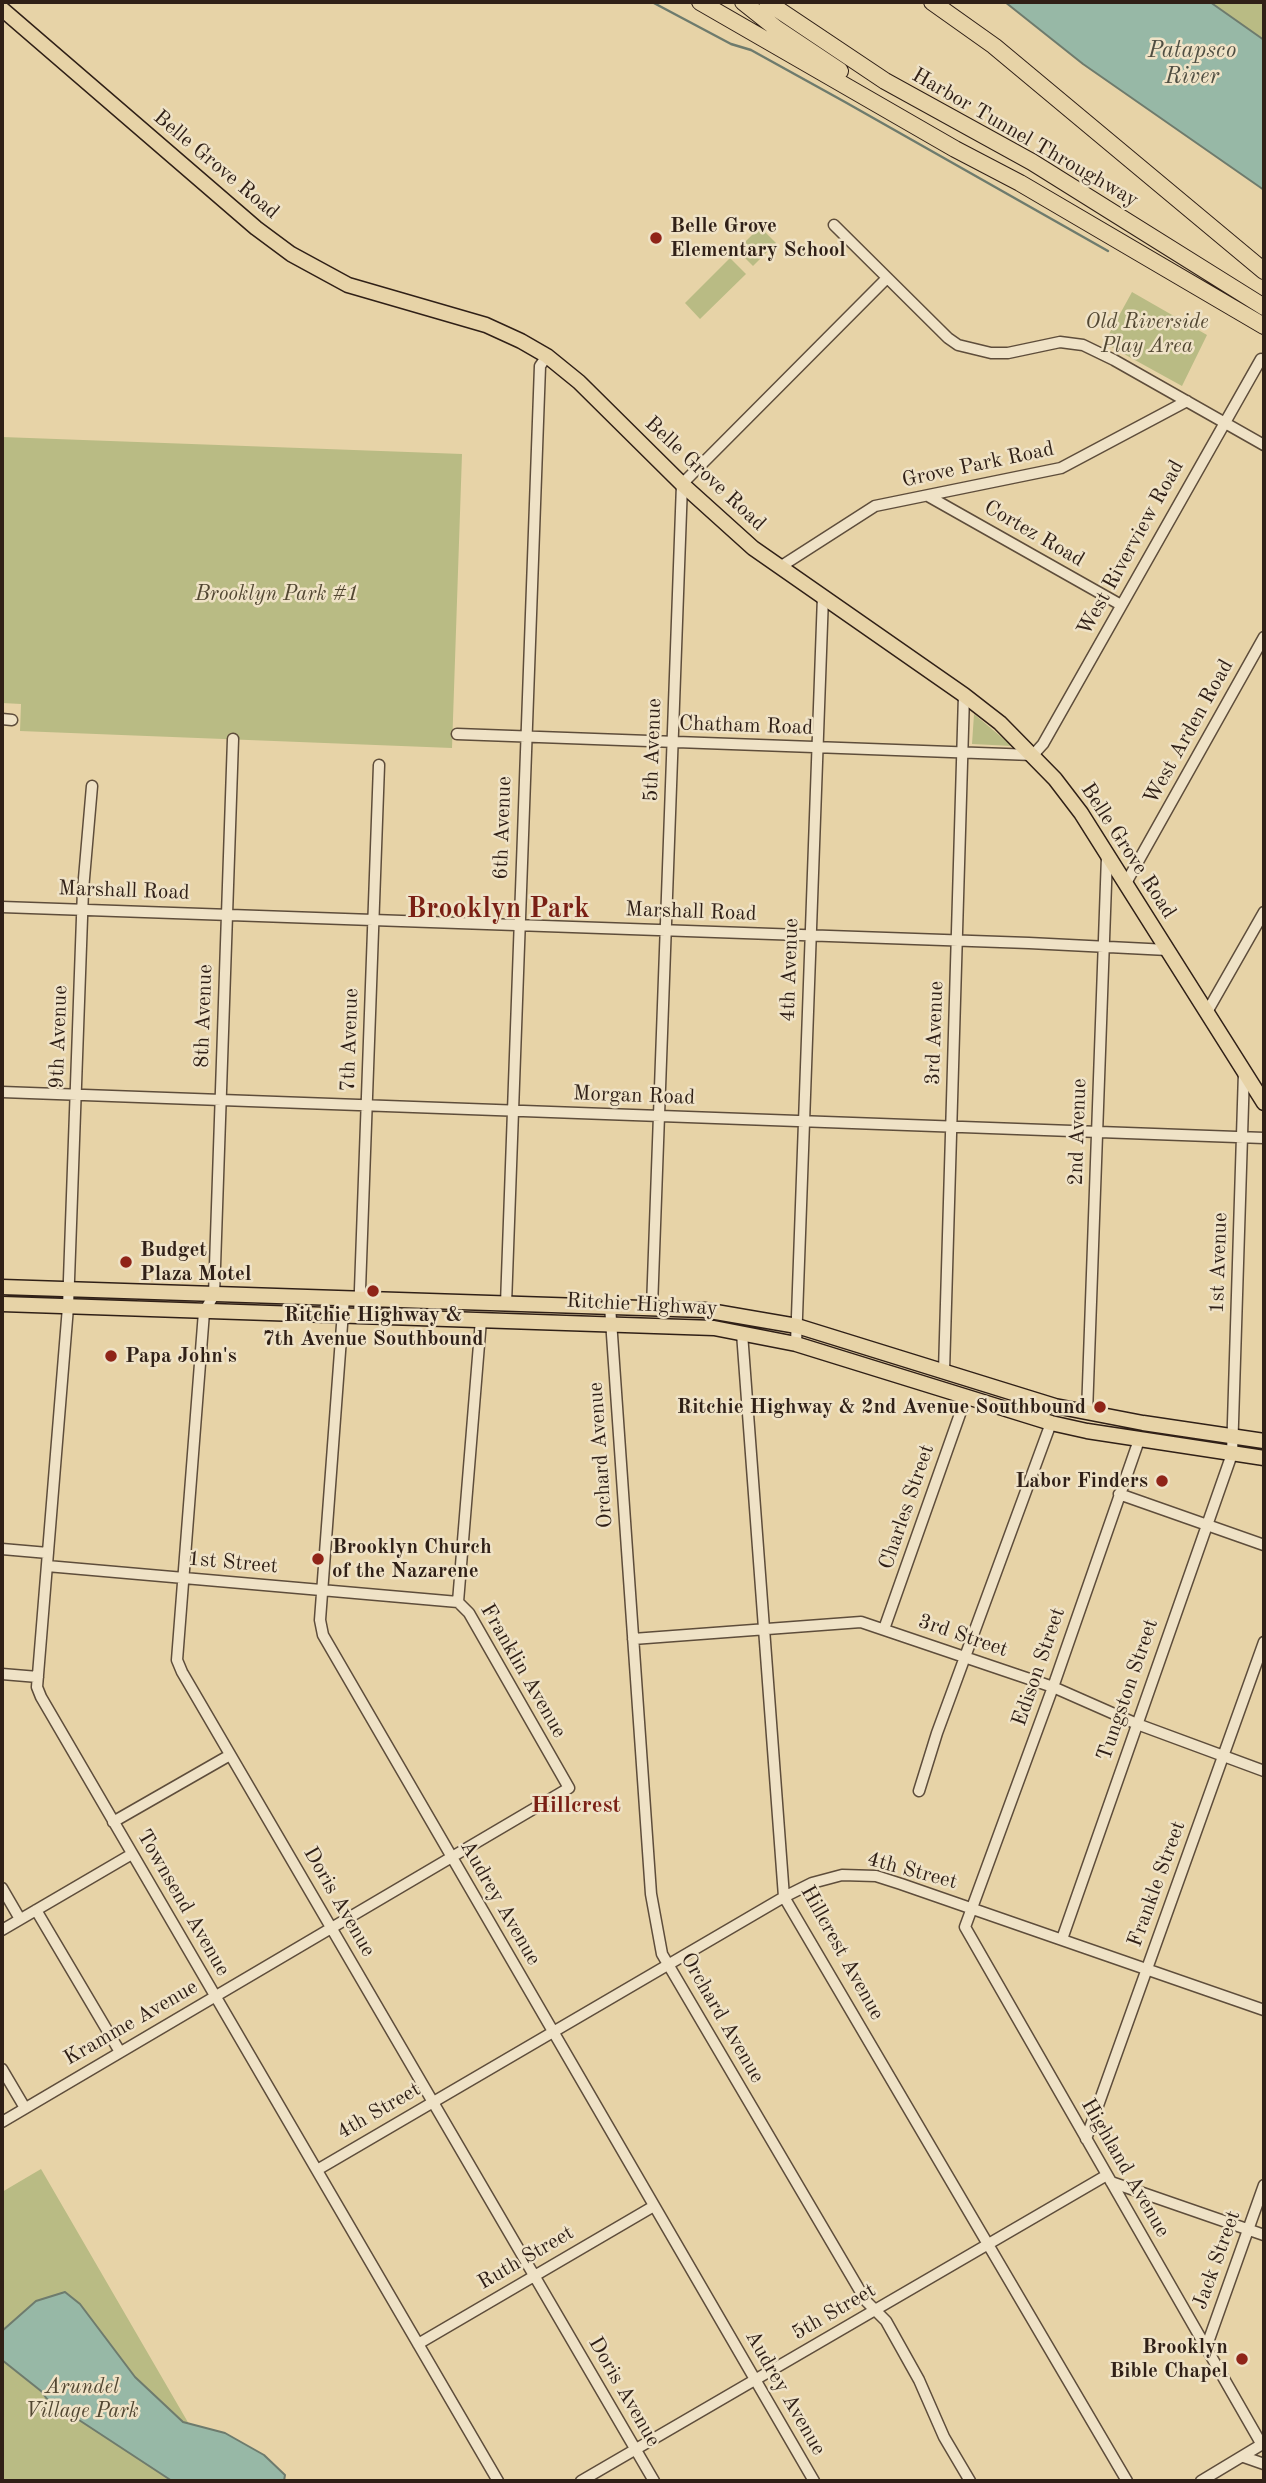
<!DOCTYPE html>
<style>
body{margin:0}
#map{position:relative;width:1266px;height:2483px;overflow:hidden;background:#e7d3a7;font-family:"Old Standard TT",serif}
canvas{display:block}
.frame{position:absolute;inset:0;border:4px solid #302017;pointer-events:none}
</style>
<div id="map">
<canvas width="1266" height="2483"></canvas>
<div class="frame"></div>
</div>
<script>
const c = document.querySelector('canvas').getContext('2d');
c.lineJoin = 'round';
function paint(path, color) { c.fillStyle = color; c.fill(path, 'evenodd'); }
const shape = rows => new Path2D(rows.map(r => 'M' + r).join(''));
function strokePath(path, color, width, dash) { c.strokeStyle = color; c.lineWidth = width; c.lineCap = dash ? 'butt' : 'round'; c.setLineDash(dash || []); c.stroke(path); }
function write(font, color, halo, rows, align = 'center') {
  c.font = font + ' "Old Standard TT",serif'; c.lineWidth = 5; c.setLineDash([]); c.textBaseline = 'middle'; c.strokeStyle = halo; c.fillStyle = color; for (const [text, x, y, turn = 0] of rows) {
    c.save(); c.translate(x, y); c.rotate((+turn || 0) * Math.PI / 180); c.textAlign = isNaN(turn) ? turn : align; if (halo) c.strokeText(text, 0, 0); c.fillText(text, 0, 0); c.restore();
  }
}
paint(shape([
 [1210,2,1264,2,1264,40,1255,34],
 [760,227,776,243,753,266,737,250],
 [730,258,746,274,700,319,685,303],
 [1132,292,1207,335,1182,386,1104,343],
 [2,437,462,454,452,748,20,731,21,704,2,703],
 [974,714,1012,746,972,744],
 [41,2169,222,2481,2,2481,2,2192]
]), '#b9bb84');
const water = shape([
 [1005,2,1210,2,1264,40,1264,190,1083,64,1005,2],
 [65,2292,80,2304,135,2377,183,2422,225,2433,264,2455,285,2475,284,2481,172,2481,47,2399,41,2391,2,2360,2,2331,36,2301,65,2292]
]);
paint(water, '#97b8a6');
strokePath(water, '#6e7b6d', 2);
strokePath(shape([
 [652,2,731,44,751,50,845,102,1108,251]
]), '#6e7b6d', 2.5);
const minor = shape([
 [834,225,948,338,958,345,991,353,1008,353,1060,342,1083,345,1114,360,1264,445],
 [928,496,1121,605],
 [780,567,875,506,1061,468,1187,401],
 [2,719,12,720],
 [457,734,1033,755,1043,744,1261,359],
 [233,739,214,1295,204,1312,177,1660,182,1672,654,2481],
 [92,786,83,890,68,1307,37,1687,41,1697,498,2481],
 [1126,883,1264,637],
 [2,907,1029,943,1168,950],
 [1207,1012,1264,912],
 [2,1092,1264,1138],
 [344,1298,320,1620,323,1635,814,2481],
 [506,1304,540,366,547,356],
 [610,1306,651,1894,662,1954,866,2301,886,2321,919,2380,944,2437,970,2481],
 [652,1307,682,484,887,278],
 [359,1317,379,765],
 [742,1333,784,1897,1127,2481],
 [796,1344,823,596],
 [944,1371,964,695],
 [1087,1413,1107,856],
 [1139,1440,1053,1687,965,1927,1262,2445],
 [1119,1494,1264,1545],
 [2,1549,48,1553],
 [47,1566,458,1602],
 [884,1629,966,1397],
 [633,1639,861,1622,1053,1687,1137,1724,1264,1771],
 [2,1674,38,1677],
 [919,1791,937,1733,1051,1423],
 [113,1822,230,1755],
 [2,1888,20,1919],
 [36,1910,120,2052],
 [2,1930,132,1854],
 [1062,1939,1232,1454,1244,1072],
 [2,2069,25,2108],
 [2,2122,569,1788,469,1613,458,1602,481,1320],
 [1086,2139,1264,1642],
 [317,2170,784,1897,812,1883,842,1875,876,1876,901,1884,1264,2010],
 [1111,2182,1264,2235],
 [418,2344,654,2206],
 [1206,2348,1264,2185],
 [1244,2457,1264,2464],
 [581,2481,1107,2175],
 [1201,2481,1264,2443]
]);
const major = shape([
 [2,9,256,228,291,254,348,285,486,325,521,341,547,356,579,382,682,484,753,548,964,695,1000,723,1055,779,1081,813,1264,1103],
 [2,1287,704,1310,797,1326,1055,1406,1143,1423,1264,1441],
 [2,1304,714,1328,796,1344,1051,1423,1087,1431,1264,1458]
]);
const highway = shape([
 [700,2,955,149,1020,183,1264,326],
 [743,2,777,29,840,71],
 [767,2,885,81,1032,162,1264,307],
 [932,2,994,46,1264,271]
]);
strokePath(minor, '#5e4d3b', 13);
strokePath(major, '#302017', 17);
strokePath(highway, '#302017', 18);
strokePath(minor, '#efe2c6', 10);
strokePath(major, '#e7d3a7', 14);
strokePath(highway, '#e7d3a7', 16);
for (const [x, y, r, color] of [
 [656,238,7,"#8f2418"],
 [126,1262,7,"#8f2418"],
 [373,1291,7,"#8f2418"],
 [111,1356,7,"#8f2418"],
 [1100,1407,7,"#8f2418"],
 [1162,1481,7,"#8f2418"],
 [318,1559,7,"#8f2418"],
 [1242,2359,7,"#8f2418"]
]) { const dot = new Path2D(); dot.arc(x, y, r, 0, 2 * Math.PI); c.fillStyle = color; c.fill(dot); strokePath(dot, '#efe2c6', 2.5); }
write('21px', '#302017', '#efe2c6', [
 ["Harbor Tunnel Throughway",1025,138,30],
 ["Belle Grove Road",216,165,40],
 ["Grove Park Road",978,465,-12],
 ["Belle Grove Road",705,474,43],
 ["Cortez Road",1034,534,30],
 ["West Riverview Road",1131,548,-61],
 ["Chatham Road",746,726,2],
 ["West Arden Road",1189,732,-61],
 ["5th Avenue",653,750,-88],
 ["6th Avenue",503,828,-88],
 ["Belle Grove Road",1128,851,57],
 ["Marshall Road",124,891,2],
 ["Marshall Road",691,912,2],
 ["4th Avenue",790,970,-88],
 ["8th Avenue",204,1016,-88],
 ["3rd Avenue",935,1033,-88],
 ["9th Avenue",59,1037,-88],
 ["7th Avenue",350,1040,-88],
 ["Morgan Road",634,1096,2],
 ["2nd Avenue",1078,1132,-88],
 ["1st Avenue",1219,1263,-88],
 ["Ritchie Highway",642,1305,3],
 ["Orchard Avenue",601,1455,-94],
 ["Charles Street",907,1507,-71],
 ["1st Street",233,1563,5],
 ["3rd Street",963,1636,19],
 ["Edison Street",1039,1667,-71],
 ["Franklin Avenue",523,1671,60],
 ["Tungston Street",1128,1690,-71],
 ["4th Street",912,1871,15],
 ["Frankle Street",1157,1884,-70],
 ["Doris Avenue",339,1902,60],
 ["Townsend Avenue",183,1903,60],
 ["Audrey Avenue",500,1903,60],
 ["Hillcrest Avenue",842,1953,61],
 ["Orchard Avenue",722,2018,60],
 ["Kramme Avenue",131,2023,-30],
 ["4th Street",379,2111,-30],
 ["Highland Avenue",1125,2168,60],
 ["Ruth Street",526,2258,-30],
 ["Jack Street",1217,2260,-70],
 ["5th Street",834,2312,-30],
 ["Doris Avenue",624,2392,60],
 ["Audrey Avenue",785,2393,60]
]);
write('bold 21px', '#302017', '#efe2c6', [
 ["Belle Grove",670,226],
 ["Elementary School",670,250],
 ["Budget",140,1250],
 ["Plaza Motel",140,1274],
 ["Ritchie Highway &",373,1315,"center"],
 ["7th Avenue Southbound",373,1339,"center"],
 ["Papa John's",125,1356],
 ["Ritchie Highway & 2nd Avenue Southbound",1086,1407,"right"],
 ["Labor Finders",1148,1481,"right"],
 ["Brooklyn Church",332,1547],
 ["of the Nazarene",332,1571],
 ["Brooklyn",1228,2347,"right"],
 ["Bible Chapel",1228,2371,"right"]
], 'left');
write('italic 21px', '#524732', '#efe2c6', [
 ["Old Riverside",1147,322],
 ["Play Area",1147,346],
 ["Brooklyn Park #1",277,594],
 ["Arundel",82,2387],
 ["Village Park",82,2411]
]);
write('italic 23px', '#4f4e42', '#efe2c6', [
 ["Patapsco",1192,51],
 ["River",1192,77]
]);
write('bold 23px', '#7a1f14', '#efe2c6', [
 ["Hillcrest",576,1806]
]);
write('bold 28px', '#7a1f14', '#efe2c6', [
 ["Brooklyn Park",498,910]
]);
</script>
